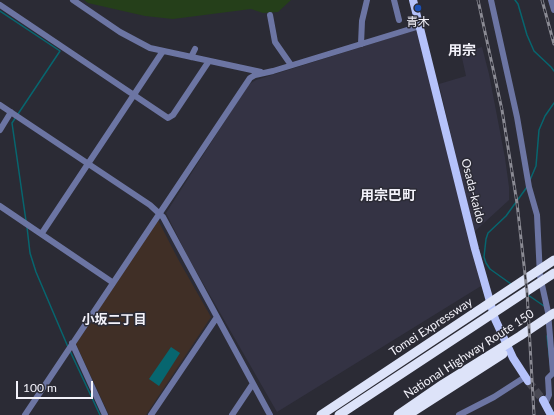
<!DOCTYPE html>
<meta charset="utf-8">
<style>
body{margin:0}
#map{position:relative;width:554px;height:415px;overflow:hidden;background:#2b2b35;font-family:Lato,sans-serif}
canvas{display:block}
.scale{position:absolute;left:16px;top:381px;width:77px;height:18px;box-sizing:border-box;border:2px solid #f3f2fa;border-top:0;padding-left:5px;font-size:12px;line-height:14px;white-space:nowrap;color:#f3f2fa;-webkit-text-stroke:3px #2b2b35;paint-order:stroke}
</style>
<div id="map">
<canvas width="554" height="415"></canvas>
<div class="scale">100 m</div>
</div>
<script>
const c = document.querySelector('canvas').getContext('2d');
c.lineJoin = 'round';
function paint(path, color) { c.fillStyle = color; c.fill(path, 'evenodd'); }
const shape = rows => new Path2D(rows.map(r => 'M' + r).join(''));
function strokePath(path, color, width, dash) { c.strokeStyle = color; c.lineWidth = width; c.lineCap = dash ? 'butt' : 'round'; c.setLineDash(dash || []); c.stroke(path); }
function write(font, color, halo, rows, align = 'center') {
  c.font = font + ' Lato,"Noto Sans JP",sans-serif'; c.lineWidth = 3; c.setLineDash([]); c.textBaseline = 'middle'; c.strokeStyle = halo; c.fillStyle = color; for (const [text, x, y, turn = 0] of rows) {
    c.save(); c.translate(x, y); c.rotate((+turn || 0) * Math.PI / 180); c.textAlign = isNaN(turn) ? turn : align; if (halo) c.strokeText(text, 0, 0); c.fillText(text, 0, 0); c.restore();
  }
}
paint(shape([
 [419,29,481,286,277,412,188,257,166,213,248,85,256,80],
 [482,47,489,74,505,158,509,187,509,200,474,232,439,84,466,76,461,53]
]), '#343344');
paint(shape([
 [158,220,178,259,211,317,146,415,109,415,76,344]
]), '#402f26');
paint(shape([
 [84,0,291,0,278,12,263,13,251,9,173,19,145,16,88,3]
]), '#253f1a');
paint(shape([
 [171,347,180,353,159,386,149,379]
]), '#07666f');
strokePath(shape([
 [515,0,518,4,527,35,534,51,551,67,554,71],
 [0,11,60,51,18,114],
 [16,117,12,123,26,221],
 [530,180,536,166,539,130,545,116,554,103],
 [27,227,30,253,36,272,68,347],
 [511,284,490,269,486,263,484,257,486,239,488,233,506,216,527,187],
 [528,295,544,306],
 [547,336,551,369],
 [70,351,100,415]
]), '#07666f', 1.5);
strokePath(shape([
 [528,381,543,400]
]), '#494953', 8, [8, 4]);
strokePath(shape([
 [73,0,120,32,150,48,261,72],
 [394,0,399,20],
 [491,0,517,117,529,187,537,215,540,276,548,312,553,373,548,378,549,395,545,404],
 [551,0,554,10],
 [0,5,168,118,173,115,209,61],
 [270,15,275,42,291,65],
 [361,44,362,21,367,0],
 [191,57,195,49],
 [0,105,150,205,163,217,270,415],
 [0,130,11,112],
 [0,206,112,282],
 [42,233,163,51],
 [72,343,105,415],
 [25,415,250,78,255,75,273,71,420,26],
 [151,415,217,317],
 [232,415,252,385],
 [459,415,494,397,525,377]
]), '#6c75a3', 6);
strokePath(shape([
 [413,0,475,249,495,319,513,358,528,381],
 [543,400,551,415]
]), '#b5c2fa', 8);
strokePath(shape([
 [321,415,554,260],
 [339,415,554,273],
 [398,415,443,384,520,336,554,313],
 [408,415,503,354]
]), '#dde3f9', 9);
const rail = shape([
 [478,0,502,110,517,203,527,292,534,415],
 [542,0,554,44]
]);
strokePath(rail, '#8b8b94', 3);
strokePath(rail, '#2b2b35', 1.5, [4.5]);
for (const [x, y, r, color] of [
 [418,8,4,"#1a4fb4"]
]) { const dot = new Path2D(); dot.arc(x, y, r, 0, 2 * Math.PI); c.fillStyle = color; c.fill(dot); strokePath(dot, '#2b2b35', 1.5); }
write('12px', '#f3f2fa', '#2b2b35', [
 ["青木",418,22]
]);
write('12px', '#f3f2fa', '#2b2b35', [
 ["Osada-kaido",473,191,76],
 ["Tomei Expressway",431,327,-33],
 ["National Highway Route 150",469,354,-33]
]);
write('bold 13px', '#f3f2fa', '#2b2b35', [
 ["小坂二丁目",114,320]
]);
write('bold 14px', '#f3f2fa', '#2b2b35', [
 ["用宗",462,50],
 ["用宗巴町",388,195]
]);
</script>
